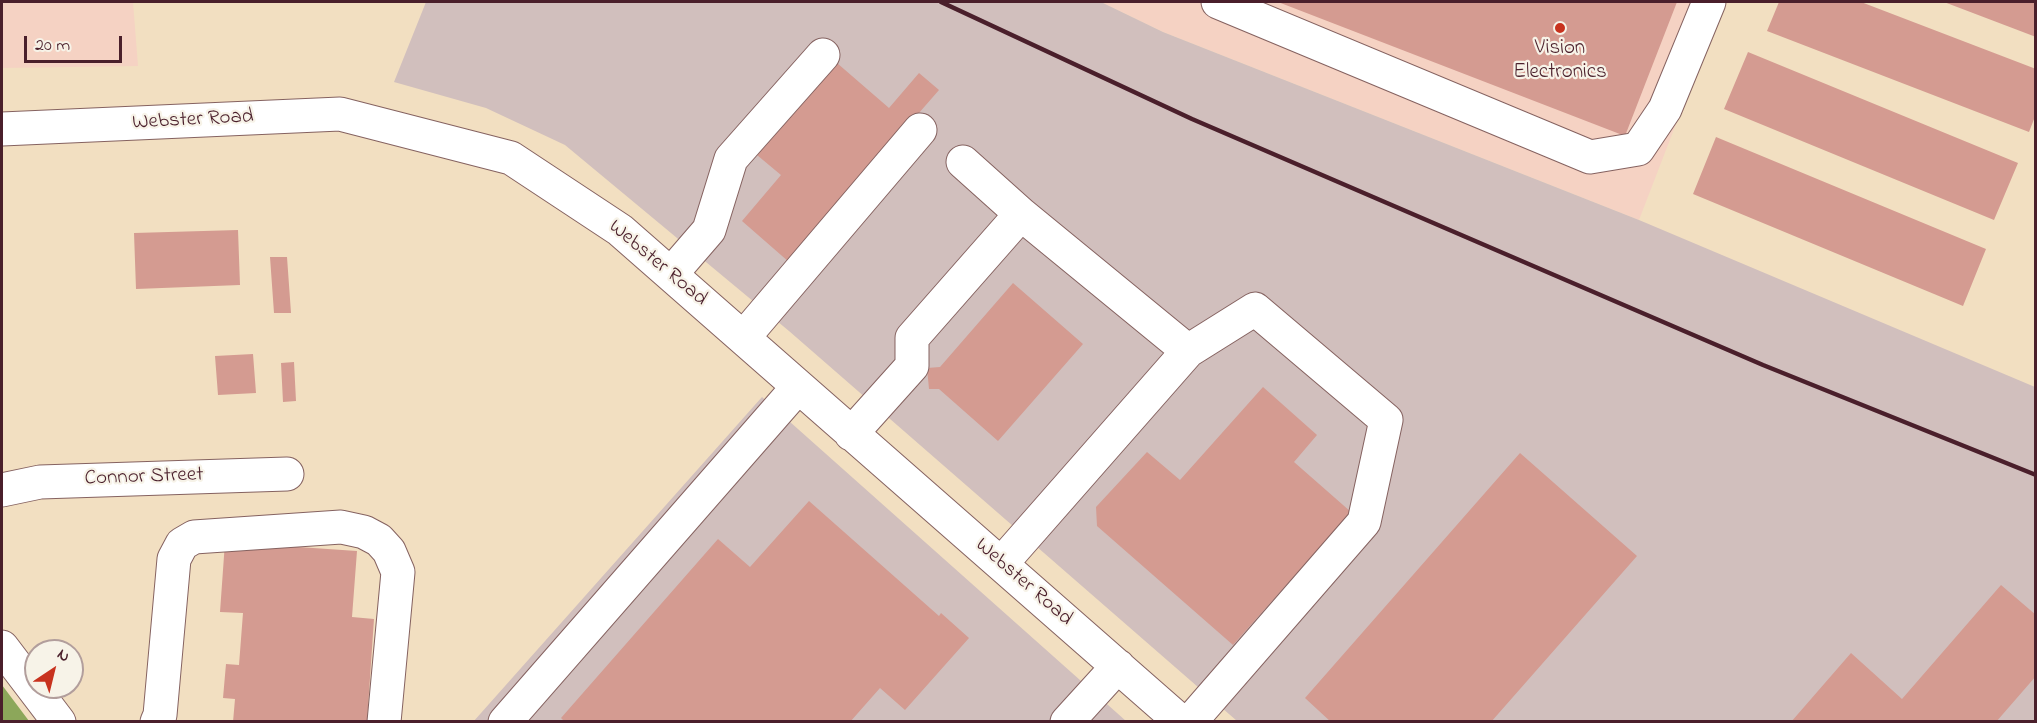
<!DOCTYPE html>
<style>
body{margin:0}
#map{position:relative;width:2037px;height:723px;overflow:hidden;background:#f2dfc1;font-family:"Indie Flower",sans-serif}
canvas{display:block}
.frame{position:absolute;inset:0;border:3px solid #4a1f2b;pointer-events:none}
.north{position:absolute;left:24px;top:639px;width:60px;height:60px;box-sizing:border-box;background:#f7f3e8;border:2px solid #b29e9c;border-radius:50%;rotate:35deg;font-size:16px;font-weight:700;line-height:24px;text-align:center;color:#4a1f2b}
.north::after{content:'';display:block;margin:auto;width:21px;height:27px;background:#c8321e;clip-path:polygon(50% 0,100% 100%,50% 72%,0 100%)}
.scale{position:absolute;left:24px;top:36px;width:98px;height:27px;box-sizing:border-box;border:3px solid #4a1f2b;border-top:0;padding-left:8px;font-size:18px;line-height:21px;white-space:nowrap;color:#4a1f2b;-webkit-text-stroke:4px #f7f3e8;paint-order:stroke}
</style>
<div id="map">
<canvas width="2037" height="723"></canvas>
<div class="frame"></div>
<div class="north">N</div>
<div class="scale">20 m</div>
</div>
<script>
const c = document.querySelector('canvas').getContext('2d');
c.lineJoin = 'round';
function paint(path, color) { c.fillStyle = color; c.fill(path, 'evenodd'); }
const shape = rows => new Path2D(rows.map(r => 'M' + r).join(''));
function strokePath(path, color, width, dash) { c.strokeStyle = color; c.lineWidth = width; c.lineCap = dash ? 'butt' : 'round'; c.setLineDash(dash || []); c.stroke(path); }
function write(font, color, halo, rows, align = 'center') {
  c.font = font + ' "Indie Flower",sans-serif'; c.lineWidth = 4.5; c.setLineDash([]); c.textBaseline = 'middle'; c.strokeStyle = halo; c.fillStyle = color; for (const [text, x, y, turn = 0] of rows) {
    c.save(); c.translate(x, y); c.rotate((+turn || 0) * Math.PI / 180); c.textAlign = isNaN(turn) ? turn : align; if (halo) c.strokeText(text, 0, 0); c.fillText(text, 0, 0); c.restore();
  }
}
paint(shape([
 [2,2,133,2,138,66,2,68],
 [1101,2,1723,2,1639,220,1163,32]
]), '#f5d2c3');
paint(shape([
 [426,2,1101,2,1163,32,1639,220,2035,387,2035,721,1237,721,789,331,565,145,486,108,394,82],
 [762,397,1126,721,473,722]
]), '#d1bfbd');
paint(shape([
 [2,685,29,721,2,721]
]), '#8ca75a');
paint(shape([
 [1278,2,1677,2,1625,136],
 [1779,2,1861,2,2036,69,2036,114,2029,132,1767,31],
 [1944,2,2036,2,2036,37],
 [1748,52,2018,163,1994,220,1724,109],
 [837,63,889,108,919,73,939,90,789,262,742,221,781,175,757,155],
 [1716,137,1986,249,1963,306,1693,194],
 [238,230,240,285,136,289,134,233],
 [270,257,287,257,291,313,274,313],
 [1013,283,1083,344,998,441,939,389,929,389,927,368,940,367],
 [253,354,256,393,218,395,215,356],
 [294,362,296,401,283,402,281,363],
 [1263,387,1317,435,1294,462,1351,512,1233,645,1097,526,1096,507,1147,452,1180,480],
 [1520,453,1637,556,1491,722,1331,722,1305,698],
 [809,501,939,616,941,613,969,638,905,710,880,688,850,722,565,722,561,718,718,539,750,567],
 [225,542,357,551,352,617,374,619,367,722,233,722,235,699,223,698,226,664,239,665,243,613,220,612],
 [2001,585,2036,615,2036,676,1996,722,1791,722,1851,653,1902,699]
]), '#d49b91');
const minor = shape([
 [1218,2,1590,157,1638,149,1665,109,1709,2],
 [2,129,340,114,511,158,620,230,1181,722],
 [963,162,1021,214],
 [671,274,709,230,731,159,823,55],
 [743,338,920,130],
 [1188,351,1255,309,1386,420,1364,522,1190,722],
 [851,434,912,366,912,338,1021,214,1188,351,1001,564],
 [2,490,40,482,287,474],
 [2,647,59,722],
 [157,722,160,715,174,559,182,544,194,537,341,527,364,532,379,540,389,551,398,572,384,722],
 [505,722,798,387],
 [1067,722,1118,666]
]);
strokePath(minor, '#856260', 35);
strokePath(minor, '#fff', 33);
strokePath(shape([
 [941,2,1192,119,1763,365,2036,475]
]), '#4a1f2b', 4.5);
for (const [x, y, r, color] of [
 [1560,28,6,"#c8321e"]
]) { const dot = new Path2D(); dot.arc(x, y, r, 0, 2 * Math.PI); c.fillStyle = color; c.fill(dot); strokePath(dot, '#f7f3e8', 2); }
write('21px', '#4a1f2b', '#f7f3e8', [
 ["Vision",1560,50],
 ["Electronics",1560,74]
]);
write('21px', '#4a1f2b', '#f7f3e8', [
 ["Webster Road",193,121,-3],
 ["Webster Road",657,264,40],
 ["Connor Street",144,478,-2],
 ["Webster Road",1023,583,41]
]);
</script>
